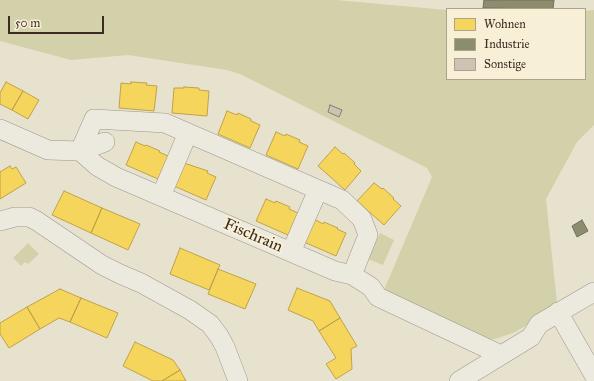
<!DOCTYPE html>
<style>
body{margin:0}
#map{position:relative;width:594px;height:381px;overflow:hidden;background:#e7e2cd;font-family:"IM FELL Great Primer",serif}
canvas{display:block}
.legend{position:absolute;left:446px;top:8px;width:140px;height:72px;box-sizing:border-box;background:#f7f0d7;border:1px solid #ada18f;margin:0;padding:5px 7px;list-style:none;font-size:12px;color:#3d2b23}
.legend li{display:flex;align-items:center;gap:8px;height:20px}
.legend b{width:20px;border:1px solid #ada18f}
.scale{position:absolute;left:8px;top:16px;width:96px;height:18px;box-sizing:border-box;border:2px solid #3d2b23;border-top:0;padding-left:5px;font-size:12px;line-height:14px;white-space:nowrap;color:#3d2b23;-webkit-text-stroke:3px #f7f0d7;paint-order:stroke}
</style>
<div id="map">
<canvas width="594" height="381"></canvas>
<ul class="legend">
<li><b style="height:11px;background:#f6d55c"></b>Wohnen</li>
<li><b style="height:11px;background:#8c8c6e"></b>Industrie</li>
<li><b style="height:11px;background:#cec2b2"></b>Sonstige</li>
</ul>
<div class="scale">50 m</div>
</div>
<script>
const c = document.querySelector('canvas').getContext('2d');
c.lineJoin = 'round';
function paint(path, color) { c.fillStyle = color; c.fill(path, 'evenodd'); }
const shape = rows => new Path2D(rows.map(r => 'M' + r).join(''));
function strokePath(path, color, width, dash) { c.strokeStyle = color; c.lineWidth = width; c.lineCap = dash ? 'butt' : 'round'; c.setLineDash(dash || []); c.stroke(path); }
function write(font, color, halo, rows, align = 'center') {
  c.font = font + ' "IM FELL Great Primer",serif'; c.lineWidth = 4; c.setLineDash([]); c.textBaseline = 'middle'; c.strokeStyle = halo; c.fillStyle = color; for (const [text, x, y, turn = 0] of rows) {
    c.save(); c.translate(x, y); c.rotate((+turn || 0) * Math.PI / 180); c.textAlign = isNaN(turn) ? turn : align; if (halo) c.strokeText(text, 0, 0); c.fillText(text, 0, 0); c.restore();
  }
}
paint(shape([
 [0,0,336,0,447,10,447,79,585,79,585,11,594,10,594,125,577,142,546,199,558,312,529,324,513,333,495,339,479,340,384,290,432,177,427,168,240,74,227,70,128,55,71,60,0,41],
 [380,233,394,240,383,265,368,259],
 [28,243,39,254,28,264,25,262,21,266,13,258]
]), '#d3d1aa');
const homes = shape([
 [6,82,23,91,12,110,0,104,0,93,6,82],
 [131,82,147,83,146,85,157,86,154,111,119,108,121,83,131,84,131,82],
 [184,87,199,88,199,90,209,91,207,116,172,113,174,88,184,88,184,87],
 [23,91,39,100,28,119,12,110,23,91],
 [227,111,237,115,238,113,251,119,251,121,260,125,250,148,218,134,227,111],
 [276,132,285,136,286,134,300,140,299,142,308,146,298,169,266,155,276,132],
 [136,142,145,146,146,145,160,151,159,152,168,156,158,179,126,165,136,142],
 [335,147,343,154,344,153,355,163,354,164,361,171,345,190,318,166,335,147],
 [184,163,208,171,207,173,216,177,206,200,174,186,184,163],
 [10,166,12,169,16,167,26,183,0,199,0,172,10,166],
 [374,183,382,189,383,188,394,198,393,199,401,206,384,225,357,201,374,183],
 [64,191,102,208,91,233,52,215,64,191],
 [266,199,275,203,276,201,290,207,289,209,298,213,288,235,256,221,266,199],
 [102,208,140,224,128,250,91,233,102,208],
 [314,219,323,224,324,222,338,228,337,229,346,233,336,256,304,242,314,219],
 [180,248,220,265,209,290,170,274,180,248],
 [218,269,256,284,245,309,208,294,218,269],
 [297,288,330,301,340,318,319,331,313,321,288,310,297,288],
 [60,289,81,298,70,322,59,318,40,329,27,307,60,289],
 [81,298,118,313,107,338,70,322,81,298],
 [27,307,40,329,9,348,0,334,0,323,27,307],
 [340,318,357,346,351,349,352,369,336,379,326,364,336,358,319,331,340,318],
 [135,342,173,360,180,370,162,381,153,381,123,366,135,342],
 [180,370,186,381,162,381,180,370]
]);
paint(homes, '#f6d55c');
strokePath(homes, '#bea24b', 1);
const industry = shape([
 [484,0,554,0,553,9,483,8,484,0],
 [582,220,588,231,577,237,572,226,582,220]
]);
paint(industry, '#8c8c6e');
strokePath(industry, '#746f58', 1);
const building = shape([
 [330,105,342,110,339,117,328,112,330,105]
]);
paint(building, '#cec2b2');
strokePath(building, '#857f74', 1);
const minor = shape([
 [0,129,48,150,80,151,97,166,116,177,335,271,352,275,371,287,378,297,501,355],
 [105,142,80,151,94,119,165,123,342,200,362,219,368,235,352,275],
 [161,196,188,133],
 [0,221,15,217,29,217,37,221,102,265,120,274,141,283,190,310,210,324,219,336,225,347,238,381],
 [291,252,318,190],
 [558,312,594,375],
 [459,381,531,337,539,324,594,292]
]);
strokePath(minor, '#9d978b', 20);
strokePath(minor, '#ece9de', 19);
write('16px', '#3d2b23', '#f7f0d7', [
 ["Fischrain",253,236,23]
]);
</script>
